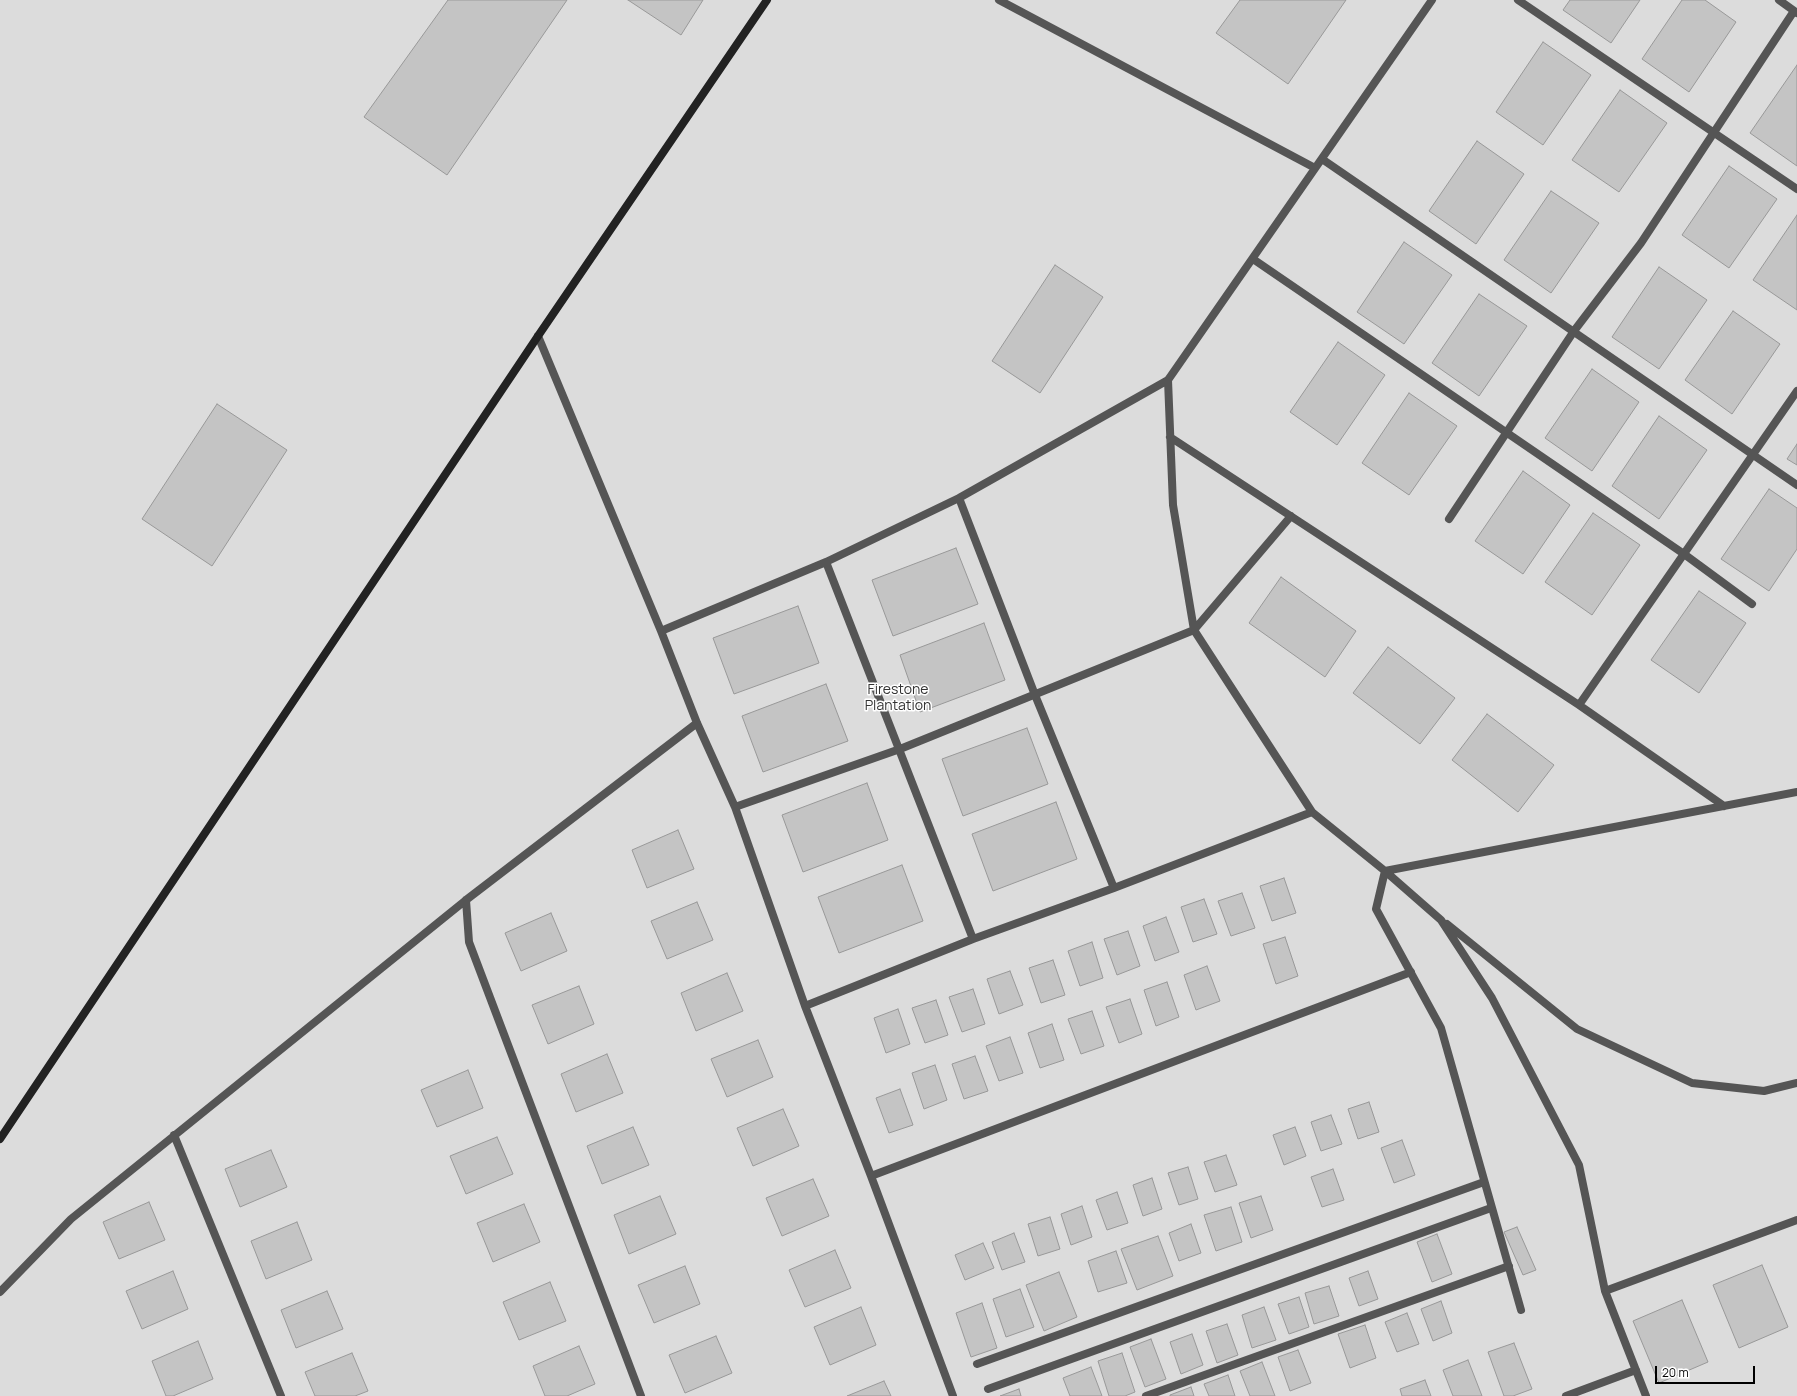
<!DOCTYPE html>
<style>
body{margin:0}
#map{position:relative;width:1797px;height:1396px;overflow:hidden;background:#fff;font-family:Manrope,sans-serif}
canvas{display:block}
.scale{position:absolute;left:1655px;top:1366px;width:100px;height:18px;box-sizing:border-box;border:2px solid #000;border-top:0;padding-left:5px;font-size:12px;line-height:14px;white-space:nowrap;color:#000;-webkit-text-stroke:3px #fff;paint-order:stroke}
</style>
<div id="map">
<canvas width="1797" height="1396"></canvas>
<div class="scale">20 m</div>
</div>
<script>
const c = document.querySelector('canvas').getContext('2d');
c.lineJoin = 'round';
function paint(path, color) { c.fillStyle = color; c.fill(path, 'evenodd'); }
const shape = rows => new Path2D(rows.map(r => 'M' + r).join(''));
function strokePath(path, color, width, dash) { c.strokeStyle = color; c.lineWidth = width; c.lineCap = dash ? 'butt' : 'round'; c.setLineDash(dash || []); c.stroke(path); }
function write(font, color, halo, rows, align = 'center') {
  c.font = font + ' Manrope,sans-serif'; c.lineWidth = 3; c.setLineDash([]); c.textBaseline = 'middle'; c.strokeStyle = halo; c.fillStyle = color; for (const [text, x, y, turn = 0] of rows) {
    c.save(); c.translate(x, y); c.rotate((+turn || 0) * Math.PI / 180); c.textAlign = isNaN(turn) ? turn : align; if (halo) c.strokeText(text, 0, 0); c.fillText(text, 0, 0); c.restore();
  }
}
paint(shape([
 [0,0,1797,0,1797,1396,0,1396]
]), '#dcdcdc');
const building = shape([
 [448,0,567,0,447,175,364,117,448,0],
 [628,0,703,0,681,35,628,0],
 [1240,0,1346,0,1288,84,1216,33,1240,0],
 [1570,0,1640,0,1611,43,1563,10,1570,0],
 [1682,0,1705,0,1736,22,1689,92,1642,59,1682,0],
 [1543,42,1591,75,1543,145,1496,112,1543,42],
 [1797,65,1797,166,1750,133,1797,65],
 [1620,90,1667,123,1619,192,1572,160,1620,90],
 [1477,141,1524,174,1476,244,1429,211,1477,141],
 [1729,166,1777,199,1729,268,1682,235,1729,166],
 [1551,191,1599,223,1551,293,1504,260,1551,191],
 [1797,215,1797,310,1753,280,1797,215],
 [1404,242,1452,275,1404,344,1357,312,1404,242],
 [1055,265,1103,297,1040,393,992,361,1055,265],
 [1659,267,1707,300,1659,369,1612,337,1659,267],
 [1479,294,1527,326,1479,396,1432,363,1479,294],
 [1733,311,1780,344,1732,414,1685,380,1733,311],
 [1338,342,1385,375,1337,445,1290,412,1338,342],
 [1592,369,1639,402,1592,471,1545,438,1592,369],
 [1409,393,1457,426,1409,495,1362,463,1409,393],
 [217,404,287,450,212,566,142,519,217,404],
 [1659,416,1707,450,1659,519,1612,486,1659,416],
 [1797,444,1797,465,1787,459,1797,444],
 [1523,471,1570,505,1523,574,1475,541,1523,471],
 [1769,489,1797,508,1797,549,1769,591,1721,559,1769,489],
 [1593,513,1640,545,1592,615,1545,582,1593,513],
 [956,548,978,604,893,636,872,580,956,548],
 [1281,577,1356,631,1325,677,1249,623,1281,577],
 [1699,591,1746,623,1699,693,1651,660,1699,591],
 [798,606,819,663,734,694,713,638,798,606],
 [984,623,1005,680,920,712,900,655,984,623],
 [1388,647,1455,698,1420,744,1353,693,1388,647],
 [826,684,848,741,763,772,742,716,826,684],
 [1487,714,1554,765,1518,812,1452,760,1487,714],
 [1027,728,1048,784,963,816,942,759,1027,728],
 [867,783,888,840,803,872,782,815,867,783],
 [1056,802,1077,859,993,891,972,834,1056,802],
 [678,830,694,869,647,888,632,850,678,830],
 [902,865,923,921,839,953,818,897,902,865],
 [1284,878,1296,913,1272,921,1260,886,1284,878],
 [1242,893,1255,928,1231,936,1218,901,1242,893],
 [1204,899,1217,934,1193,942,1181,907,1204,899],
 [697,902,713,940,667,959,651,921,697,902],
 [551,913,567,951,521,971,505,933,551,913],
 [1166,917,1179,952,1155,961,1143,926,1166,917],
 [1128,931,1140,966,1117,975,1104,939,1128,931],
 [1285,937,1298,976,1276,984,1263,944,1285,937],
 [1092,942,1103,978,1080,986,1068,951,1092,942],
 [1053,960,1065,995,1041,1003,1029,968,1053,960],
 [1207,966,1220,1001,1196,1010,1184,975,1207,966],
 [1010,971,1023,1005,999,1014,987,979,1010,971],
 [727,973,743,1011,696,1031,681,993,727,973],
 [1167,982,1179,1017,1156,1026,1144,990,1167,982],
 [579,986,594,1024,548,1044,532,1005,579,986],
 [973,989,985,1024,962,1032,949,997,973,989],
 [1130,999,1142,1034,1119,1043,1106,1007,1130,999],
 [936,1000,948,1035,925,1043,912,1008,936,1000],
 [898,1009,910,1044,886,1053,874,1018,898,1009],
 [1092,1011,1104,1046,1081,1054,1068,1019,1092,1011],
 [1052,1024,1064,1060,1040,1068,1028,1033,1052,1024],
 [1010,1037,1023,1073,999,1081,986,1046,1010,1037],
 [758,1040,773,1077,727,1097,711,1059,758,1040],
 [607,1054,623,1093,576,1112,561,1074,607,1054],
 [975,1056,988,1091,964,1099,952,1064,975,1056],
 [935,1065,947,1100,924,1109,912,1073,935,1065],
 [468,1070,483,1108,437,1127,421,1090,468,1070],
 [900,1089,913,1125,889,1133,876,1098,900,1089],
 [1369,1102,1379,1132,1358,1139,1348,1109,1369,1102],
 [783,1109,799,1146,753,1166,737,1128,783,1109],
 [1331,1115,1342,1144,1321,1151,1311,1122,1331,1115],
 [633,1127,649,1165,602,1184,587,1146,633,1127],
 [1295,1127,1306,1156,1284,1165,1273,1135,1295,1127],
 [497,1137,513,1174,466,1194,450,1156,497,1137],
 [1402,1140,1415,1175,1394,1183,1381,1148,1402,1140],
 [271,1150,287,1187,240,1207,225,1169,271,1150],
 [1226,1155,1237,1185,1215,1192,1204,1162,1226,1155],
 [1188,1167,1198,1199,1179,1205,1168,1173,1188,1167],
 [1333,1169,1344,1200,1322,1207,1311,1177,1333,1169],
 [1152,1178,1162,1209,1143,1216,1133,1185,1152,1178],
 [813,1179,829,1216,782,1236,766,1198,813,1179],
 [1117,1192,1128,1223,1107,1230,1096,1200,1117,1192],
 [660,1196,676,1234,629,1254,614,1215,660,1196],
 [1261,1196,1273,1230,1251,1238,1239,1203,1261,1196],
 [149,1202,165,1240,119,1259,103,1222,149,1202],
 [524,1204,540,1242,493,1262,477,1223,524,1204],
 [1082,1206,1092,1237,1071,1245,1061,1214,1082,1206],
 [1231,1207,1242,1242,1216,1251,1204,1215,1231,1207],
 [1050,1217,1060,1249,1038,1256,1028,1224,1050,1217],
 [297,1222,312,1260,266,1279,251,1241,297,1222],
 [1191,1224,1201,1253,1179,1261,1169,1233,1191,1224],
 [1517,1227,1536,1270,1523,1275,1504,1232,1517,1227],
 [1014,1233,1025,1262,1002,1270,992,1242,1014,1233],
 [1437,1234,1452,1274,1432,1282,1417,1242,1437,1234],
 [1158,1236,1173,1276,1137,1290,1121,1249,1158,1236],
 [983,1243,994,1268,965,1280,955,1255,983,1243],
 [835,1250,851,1288,805,1307,789,1270,835,1250],
 [1116,1251,1127,1283,1098,1292,1088,1261,1116,1251],
 [1762,1265,1788,1327,1739,1348,1713,1285,1762,1265],
 [685,1266,700,1304,654,1323,638,1285,685,1266],
 [173,1271,188,1309,142,1329,126,1291,173,1271],
 [1368,1271,1378,1299,1359,1306,1349,1278,1368,1271],
 [1059,1272,1077,1317,1044,1331,1026,1285,1059,1272],
 [550,1282,566,1321,519,1340,503,1302,550,1282],
 [1329,1286,1339,1316,1314,1324,1305,1293,1329,1286],
 [1020,1289,1034,1327,1006,1337,993,1299,1020,1289],
 [327,1291,343,1329,296,1348,281,1310,327,1291],
 [1299,1297,1309,1327,1289,1334,1278,1304,1299,1297],
 [1682,1300,1708,1362,1659,1383,1633,1321,1682,1300],
 [1441,1301,1452,1333,1433,1341,1421,1309,1441,1301],
 [982,1303,997,1348,971,1357,956,1313,982,1303],
 [861,1307,876,1345,830,1365,814,1327,861,1307],
 [1264,1307,1276,1340,1252,1348,1242,1315,1264,1307],
 [1407,1313,1419,1344,1397,1352,1385,1322,1407,1313],
 [1227,1324,1238,1355,1217,1363,1206,1331,1227,1324],
 [1365,1325,1376,1358,1350,1368,1338,1334,1365,1325],
 [1192,1334,1203,1365,1181,1374,1170,1342,1192,1334],
 [716,1336,732,1373,685,1393,669,1355,716,1336],
 [1151,1339,1166,1379,1145,1387,1130,1347,1151,1339],
 [198,1341,213,1379,173,1396,166,1396,152,1361,198,1341],
 [1514,1343,1532,1389,1513,1396,1504,1396,1488,1352,1514,1343],
 [579,1346,595,1384,567,1396,545,1396,533,1366,579,1346],
 [1298,1350,1311,1383,1290,1391,1278,1357,1298,1350],
 [352,1353,368,1391,355,1396,315,1396,305,1372,352,1353],
 [1122,1353,1135,1392,1125,1396,1109,1396,1098,1361,1122,1353],
 [1468,1360,1482,1396,1453,1396,1443,1370,1468,1360],
 [1262,1362,1275,1396,1250,1396,1240,1371,1262,1362],
 [1091,1367,1102,1396,1070,1396,1063,1378,1091,1367],
 [1228,1375,1235,1396,1209,1396,1204,1384,1228,1375],
 [1425,1380,1431,1396,1402,1396,1400,1389,1425,1380],
 [884,1381,891,1396,847,1396,884,1381],
 [1191,1387,1194,1396,1170,1396,1170,1395,1191,1387],
 [1019,1389,1021,1396,1000,1396,1019,1389]
]);
paint(building, '#c4c4c4');
strokePath(building, '#999', 1);
strokePath(shape([
 [977,1364,1484,1182],
 [988,1389,1491,1208],
 [1146,1396,1509,1266]
]), '#555', 8);
strokePath(shape([
 [999,0,1315,168],
 [1518,0,1797,189],
 [1779,0,1797,13],
 [1322,159,1797,485],
 [1253,259,1684,554,1752,604],
 [538,336,661,631,697,723,735,807,805,1006,871,1176,953,1396],
 [1168,380,1173,505,1194,630,1312,812,1385,871,1441,920,1492,998,1579,1165,1605,1291,1646,1396],
 [1170,437,1579,705,1724,806],
 [959,498,1035,695,1114,888],
 [1449,519,1574,331,1641,243,1794,11],
 [826,562,973,939],
 [661,631,826,562,959,498,1168,380,1432,0],
 [1579,705,1797,391],
 [735,807,900,749,1194,630,1291,516],
 [466,900,469,942,641,1396],
 [1447,924,1577,1029,1692,1083,1764,1091,1797,1083],
 [805,1006,973,939,1114,888,1312,812],
 [174,1135,281,1396],
 [871,1176,1411,972],
 [1605,1291,1797,1220],
 [0,1292,71,1219,466,900,697,723],
 [1521,1310,1441,1028,1376,909,1385,871,1797,792],
 [1566,1396,1636,1370]
]), '#555', 8);
strokePath(shape([
 [0,1139,538,336,767,0]
]), '#222', 8);
write('14px', '#333', '#fff', [
 ["Firestone",898,690],
 ["Plantation",898,706]
]);
</script>
